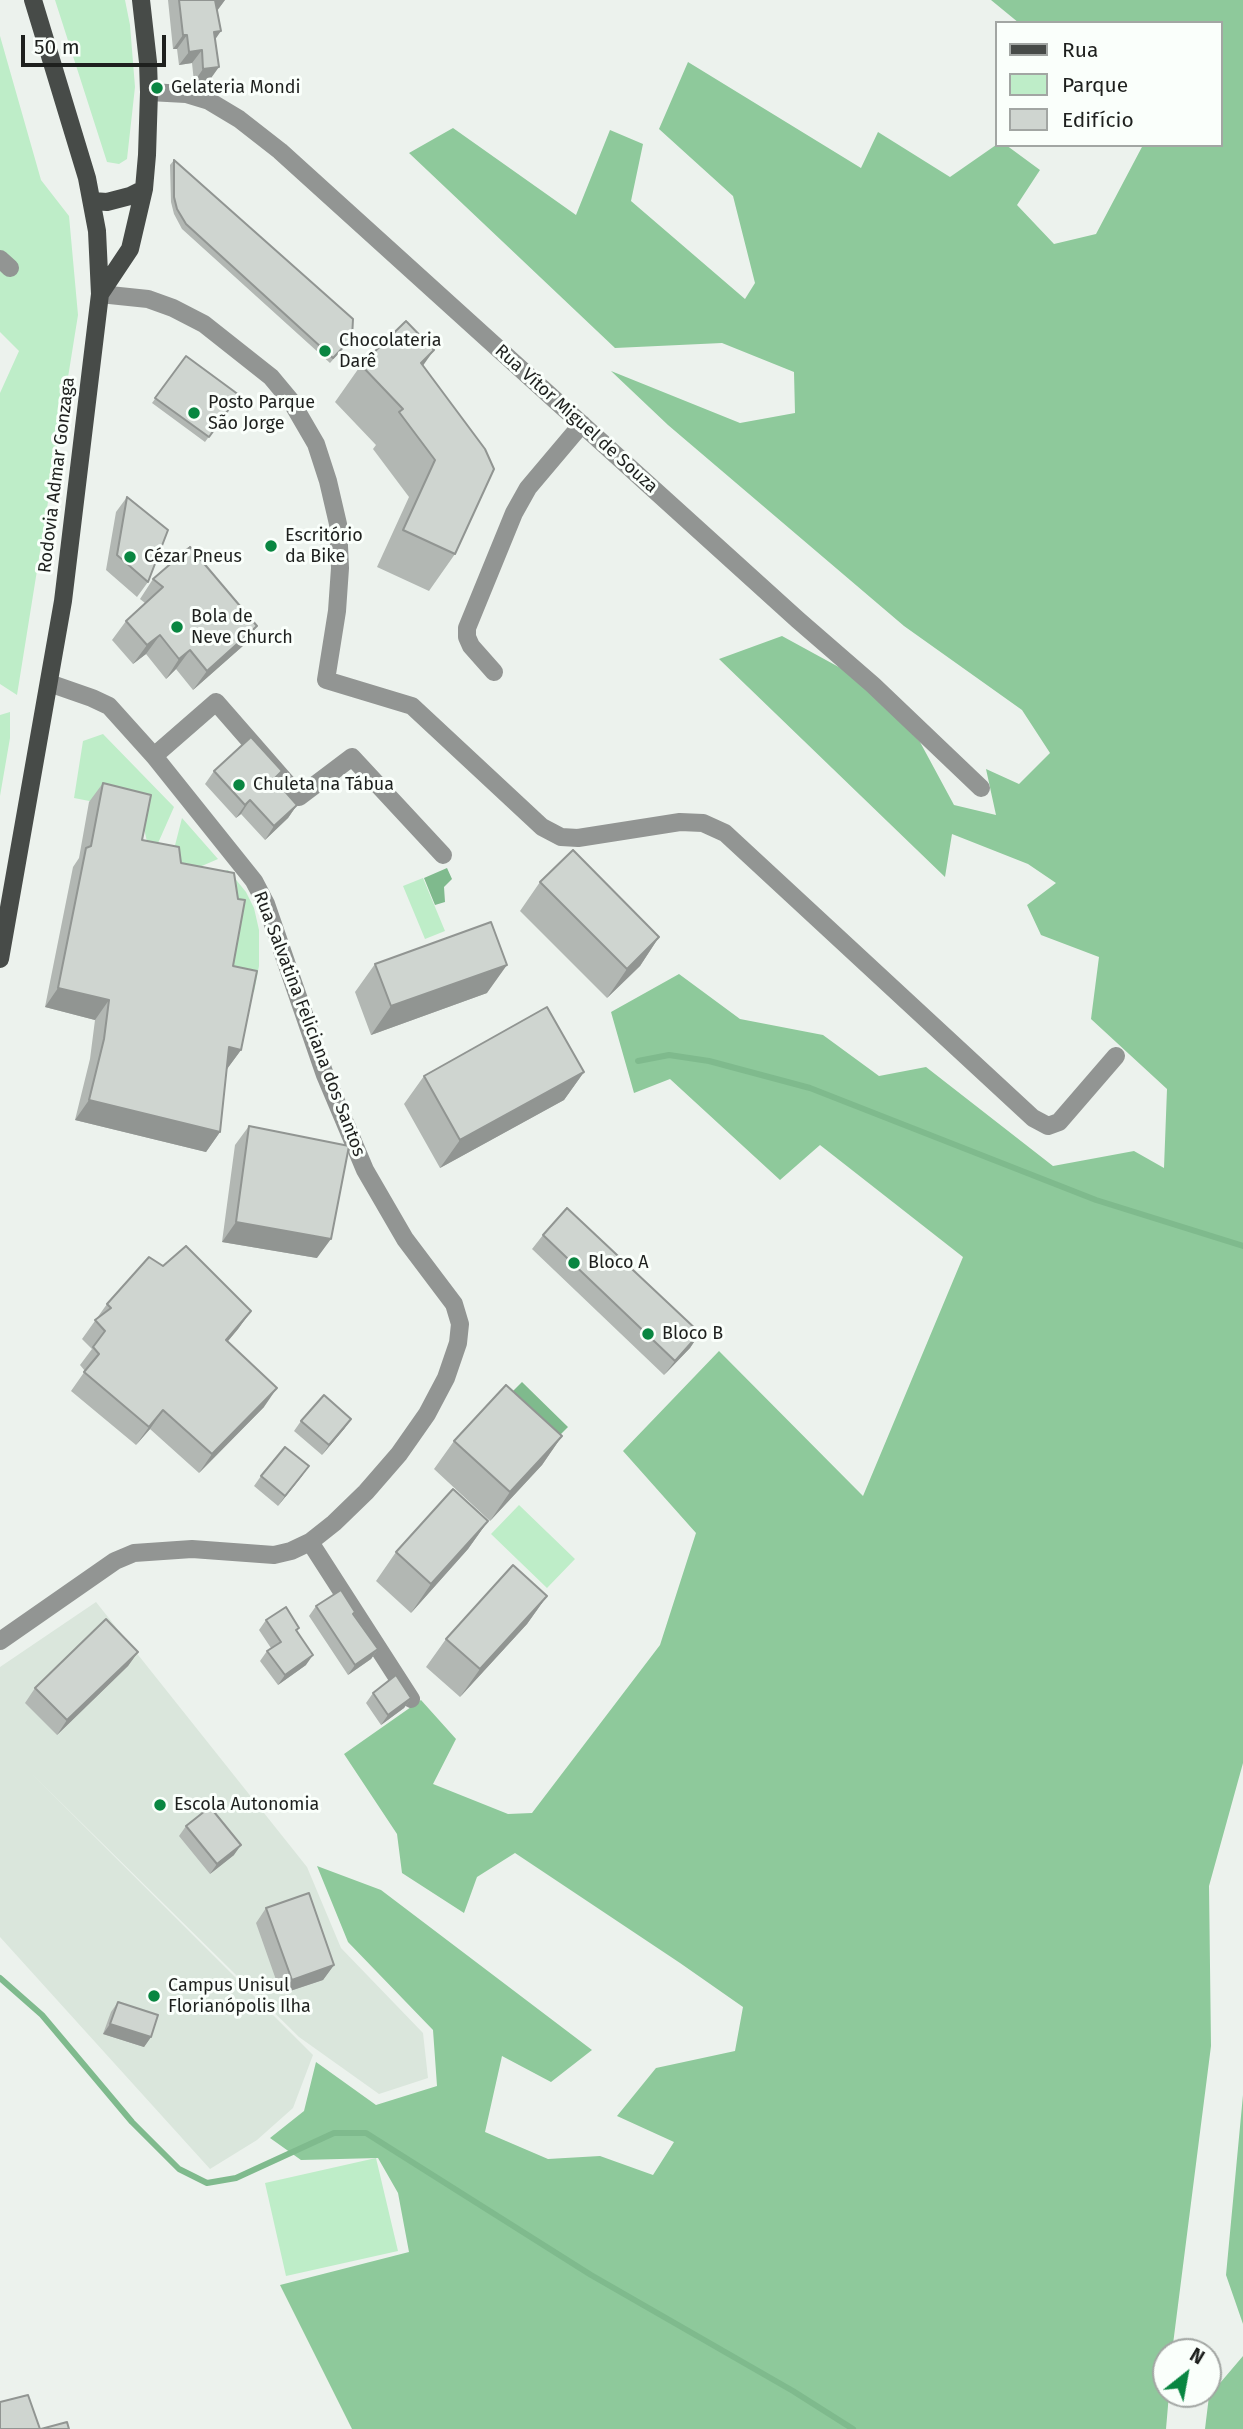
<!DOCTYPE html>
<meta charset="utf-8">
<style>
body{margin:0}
#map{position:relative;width:1243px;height:2429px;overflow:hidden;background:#ecf2ed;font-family:"Fira Sans",sans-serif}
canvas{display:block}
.legend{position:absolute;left:995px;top:21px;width:228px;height:126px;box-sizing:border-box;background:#fafffb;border:2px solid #a2a6a3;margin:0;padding:9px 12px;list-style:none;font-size:21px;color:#1e201e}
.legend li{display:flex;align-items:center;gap:14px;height:35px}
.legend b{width:35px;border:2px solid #a2a6a3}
.north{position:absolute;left:1152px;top:2338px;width:70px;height:70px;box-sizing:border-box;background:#fafffb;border:2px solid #a2a6a3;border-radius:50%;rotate:31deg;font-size:19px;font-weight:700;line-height:28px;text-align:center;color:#1e201e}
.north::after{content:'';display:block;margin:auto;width:24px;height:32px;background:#098641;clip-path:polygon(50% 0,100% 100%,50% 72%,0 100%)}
.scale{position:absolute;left:21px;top:35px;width:145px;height:32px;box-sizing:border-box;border:4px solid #1e201e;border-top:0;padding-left:9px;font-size:21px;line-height:24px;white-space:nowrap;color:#1e201e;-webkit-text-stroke:5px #fafffb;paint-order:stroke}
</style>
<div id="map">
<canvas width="1243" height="2429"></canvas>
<ul class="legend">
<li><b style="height:9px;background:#474b48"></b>Rua</li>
<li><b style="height:19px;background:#beedc8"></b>Parque</li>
<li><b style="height:19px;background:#cfd5d0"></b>Edifício</li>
</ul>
<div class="north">N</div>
<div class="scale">50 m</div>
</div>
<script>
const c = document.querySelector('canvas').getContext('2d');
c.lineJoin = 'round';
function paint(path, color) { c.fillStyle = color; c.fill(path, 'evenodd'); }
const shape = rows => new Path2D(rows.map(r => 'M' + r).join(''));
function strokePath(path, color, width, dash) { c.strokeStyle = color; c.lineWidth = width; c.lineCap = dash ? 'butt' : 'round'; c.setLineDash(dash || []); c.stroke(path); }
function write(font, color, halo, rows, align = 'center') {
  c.font = font + ' "Fira Sans",sans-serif'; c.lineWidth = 6; c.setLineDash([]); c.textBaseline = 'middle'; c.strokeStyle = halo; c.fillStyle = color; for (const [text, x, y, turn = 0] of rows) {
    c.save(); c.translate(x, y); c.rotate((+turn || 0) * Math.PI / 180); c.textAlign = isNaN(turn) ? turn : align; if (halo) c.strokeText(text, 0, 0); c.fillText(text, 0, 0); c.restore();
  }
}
paint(shape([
 [96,1602,307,1867,341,1948,423,2033,428,2078,379,2094,299,2037,32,1774,313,2055,293,2108,257,2140,210,2169,0,1937,0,1667]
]), '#dae6dc');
paint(shape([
 [55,0,125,0,130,25,135,87,127,159,119,164,107,162],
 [0,36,41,180,69,216,78,315,17,695,0,684,0,393,19,351,0,332],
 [10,712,10,738,0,796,0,715],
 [103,734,174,807,151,859,140,811,74,798,83,741],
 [182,818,218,859,188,872,171,861],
 [228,870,246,892,254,908,259,930,259,966,254,992,219,985,183,886],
 [423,878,445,931,425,939,403,886],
 [519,1505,575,1559,547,1588,491,1534],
 [376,2158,398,2251,286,2276,265,2183]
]), '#beedc8');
paint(shape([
 [991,0,1243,0,1243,1763,1209,1886,1211,2046,1172,2352,1166,2352,1166,2394,1169,2394,1166,2429,352,2429,280,2285,409,2252,398,2193,378,2158,301,2160,270,2138,304,2111,316,2062,376,2105,437,2086,433,2030,348,1942,317,1866,381,1890,592,2050,551,2082,502,2056,485,2132,548,2159,600,2156,653,2175,674,2142,617,2116,656,2068,735,2051,743,2007,680,1963,515,1853,477,1877,464,1913,402,1873,397,1834,344,1754,421,1700,456,1739,433,1784,508,1814,532,1813,660,1645,696,1533,623,1451,719,1351,863,1496,963,1257,820,1145,780,1180,670,1079,634,1093,611,1012,679,974,740,1019,823,1035,879,1076,926,1067,1053,1166,1134,1151,1164,1168,1167,1089,1091,1019,1099,957,1041,935,1027,905,1056,883,1028,864,952,834,945,877,719,659,782,636,857,677,920,742,954,805,996,815,986,769,1019,784,1050,753,1022,710,904,626,668,425,611,371,740,423,795,413,794,372,722,343,615,348,409,153,453,128,576,215,610,130,643,144,631,201,745,299,755,283,733,196,659,129,688,62,861,168,878,132,950,177,996,145,1006,145,1040,170,1017,205,1054,244,1096,234,1143,145,1220,145,1220,23,1019,23],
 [1243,2095,1243,2324,1226,2275],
 [1243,2356,1243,2429,1205,2429,1209,2396]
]), '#8ec99b');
paint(shape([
 [447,868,452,879,444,887,445,902,435,905,424,878],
 [522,1382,568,1427,548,1447,502,1402]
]), '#7fba8d');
strokePath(shape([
 [638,1061,669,1055,709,1061,810,1088,1096,1200,1243,1246],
 [0,1978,42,2015,132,2122,179,2169,207,2183,236,2178,334,2133,366,2133,591,2275,793,2391,853,2429]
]), '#7fba8d', 6);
strokePath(shape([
 [149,92,186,94,209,101,239,119,280,151,798,620,873,685,981,788],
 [0,259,10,268],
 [100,294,148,299,173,308,204,324,271,377,291,401,316,444,328,481,338,524,340,568,337,611,326,680,412,706,542,827,561,837,578,838,680,822,703,823,725,833,1033,1118,1048,1126,1059,1122,1116,1056],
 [494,672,471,646,467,637,467,628,514,513,528,488,582,424],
 [154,756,216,702,299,797,352,757,443,855],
 [310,1542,411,1699],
 [0,1641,115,1561,134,1553,192,1549,274,1555,291,1551,310,1542,334,1523,366,1492,399,1454,427,1414,446,1378,458,1343,460,1324,454,1304,405,1239,365,1170,325,1075,266,904,254,881,154,756,109,706,92,698,49,683]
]), '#929593', 18);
strokePath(shape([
 [92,201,107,202,130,196,144,189],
 [100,294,130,249,144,189,147,155,149,92,148,62,141,0],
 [0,959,63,601,100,294,97,231,87,178,33,0]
]), '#474b48', 18);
paint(shape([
 [168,0,225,0,217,11,209,81,194,82,192,63,179,65,177,49,173,49],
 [174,160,352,338,330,363,182,229,174,214,171,202,170,165],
 [186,356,239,395,205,442,152,403],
 [361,365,423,366,455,554,429,591,377,567,409,497,373,449,376,445,335,402],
 [127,497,148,582,137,597,106,570,116,512],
 [153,579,257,626,244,645,193,690,176,669,166,679,146,654,133,664,112,640,126,621,145,603,140,599],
 [214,771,282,771,275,781,297,805,288,818,265,840,241,814,236,818,205,784],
 [103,783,142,840,181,863,233,966,241,1050,227,1069,220,1132,206,1152,75,1120,90,1059,95,1020,45,1007,73,867,79,858,89,802],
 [540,882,659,937,640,966,607,998,520,911],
 [375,964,487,993,371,1035,355,992],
 [584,1072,564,1100,440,1168,404,1104,424,1076],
 [249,1126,317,1258,222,1242,235,1145],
 [543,1235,700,1333,690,1348,664,1375,532,1249],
 [163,1266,251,1311,238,1329,227,1342,264,1407,199,1473,150,1429,136,1445,71,1391,85,1371,80,1365,92,1349,82,1339,107,1304],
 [351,1419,344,1429,322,1455,294,1431,301,1421],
 [562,1436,542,1465,490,1521,434,1469,454,1441],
 [261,1476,302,1476,278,1506,254,1486],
 [488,1521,468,1549,411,1613,376,1581,396,1552],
 [547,1596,527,1624,460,1697,426,1667,446,1639],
 [316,1606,355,1612,354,1614,378,1649,371,1659,348,1675,309,1616],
 [266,1620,299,1628,297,1631,306,1665,278,1685,260,1661,267,1651,271,1648,259,1630],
 [138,1652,128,1666,57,1735,25,1703,35,1688],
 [373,1693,411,1698,404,1708,381,1725,366,1703],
 [186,1826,234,1855,210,1874,179,1836],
 [266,1908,334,1965,323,1980,281,1994,256,1923],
 [118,2002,151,2037,144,2047,103,2034,111,2012]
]), '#b2b7b3');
paint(shape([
 [215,0,225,0,216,12],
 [221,31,212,44,214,32],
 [183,35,187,35,177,49,173,49],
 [202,50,192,63,179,65,189,52],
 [219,67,209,81,194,82,203,69],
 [434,350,408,387,421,363],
 [257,626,244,645,193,690,207,671],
 [160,635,146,654,133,664,147,645],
 [190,650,176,669,166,679,179,659],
 [250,800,241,814,236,818,245,805],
 [297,805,288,818,265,840,274,826],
 [659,937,640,966,607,998,627,969],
 [507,965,487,993,371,1035,391,1006],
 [58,988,109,1000,95,1020,45,1007],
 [229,1047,241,1050,227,1069,215,1067],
 [584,1072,564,1100,440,1168,460,1140],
 [89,1100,220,1132,206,1152,75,1120],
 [236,1222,331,1239,317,1258,222,1242],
 [251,1311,238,1329,213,1359,226,1340],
 [700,1333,690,1348,664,1375,675,1361],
 [277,1388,264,1407,199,1473,212,1454],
 [163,1410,150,1429,136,1445,149,1427],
 [351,1419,344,1429,322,1455,329,1445],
 [562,1436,542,1465,490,1521,510,1492],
 [309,1466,302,1476,278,1506,285,1496],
 [488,1521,468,1549,411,1613,431,1584],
 [547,1596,527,1624,460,1697,480,1669],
 [378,1649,371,1659,348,1675,355,1665],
 [138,1652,128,1666,57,1735,67,1720],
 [313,1655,306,1665,278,1685,285,1675],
 [411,1698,404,1708,381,1725,388,1715],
 [241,1845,234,1855,210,1874,217,1864],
 [334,1965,323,1980,281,1994,292,1980],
 [110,2024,151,2037,144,2047,103,2034]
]), '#919592');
const building = shape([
 [179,0,215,0,221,31,214,32,219,67,203,69,202,50,189,52,187,35,183,35,179,0],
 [174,160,353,319,352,338,333,358,186,224,177,209,174,197,174,160],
 [406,321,434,350,421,363,485,449,494,469,455,554,403,530,435,460,399,412,403,409,361,365,406,321],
 [186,356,239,395,209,437,155,398,186,356],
 [127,497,168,530,148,582,117,555,127,497],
 [190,547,257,626,207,671,190,650,179,659,160,635,147,645,126,621,163,587,153,579,190,547],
 [251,737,282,771,274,779,297,805,274,826,250,800,245,805,214,771,251,737],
 [103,783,151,795,142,840,179,847,181,863,234,873,238,899,245,900,233,966,257,971,241,1050,229,1047,220,1132,89,1100,104,1039,109,1000,58,988,86,848,91,846,103,783],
 [573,850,659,937,627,969,540,882,573,850],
 [491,922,507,965,391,1006,375,964,491,922],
 [547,1007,584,1072,460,1140,424,1076,547,1007],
 [249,1126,349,1146,331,1239,236,1222,249,1126],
 [567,1208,700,1333,675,1361,543,1235,567,1208],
 [186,1246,251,1311,226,1340,277,1388,212,1454,163,1410,149,1427,84,1372,99,1354,93,1347,105,1331,95,1320,111,1308,107,1304,149,1257,163,1266,186,1246],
 [506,1385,562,1436,510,1492,454,1441,506,1385],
 [324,1395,351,1419,329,1445,301,1421,324,1395],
 [285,1447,309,1466,285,1496,261,1476,285,1447],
 [453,1489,488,1521,431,1584,396,1552,453,1489],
 [513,1565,547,1596,480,1669,446,1639,513,1565],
 [341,1590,355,1612,353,1614,378,1649,355,1665,316,1606,341,1590],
 [286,1607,299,1628,296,1630,313,1655,285,1675,267,1651,281,1642,266,1620,286,1607],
 [106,1619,138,1652,67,1720,35,1688,106,1619],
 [396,1675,411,1698,388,1715,373,1693,396,1675],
 [210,1807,241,1845,217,1864,186,1826,210,1807],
 [309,1893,334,1965,292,1980,266,1908,309,1893],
 [118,2002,158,2015,151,2037,110,2024,118,2002],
 [28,2395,40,2429,0,2429,0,2402,28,2395],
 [67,2422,69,2429,41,2429,67,2422]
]);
paint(building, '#cfd5d0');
strokePath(building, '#919592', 2);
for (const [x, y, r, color] of [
 [157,88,7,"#098641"],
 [325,351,7,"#098641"],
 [194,413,7,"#098641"],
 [271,546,7,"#098641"],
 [130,557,7,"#098641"],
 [177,627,7,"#098641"],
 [239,785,7,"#098641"],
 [574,1263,7,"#098641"],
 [648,1334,7,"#098641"],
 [160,1805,7,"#098641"],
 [154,1996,7,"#098641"]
]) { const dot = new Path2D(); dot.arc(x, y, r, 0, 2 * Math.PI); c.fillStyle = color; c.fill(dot); strokePath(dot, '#fafffb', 2.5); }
write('18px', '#1e201e', '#fafffb', [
 ["Gelateria Mondi",171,88],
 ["Chocolateria",339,341],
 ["Darê",339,362],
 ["Posto Parque",208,403],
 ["São Jorge",208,424],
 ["Escritório",285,536],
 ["da Bike",285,557],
 ["Cézar Pneus",144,557],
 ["Bola de",191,617],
 ["Neve Church",191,638],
 ["Chuleta na Tábua",253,785],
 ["Bloco A",588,1263],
 ["Bloco B",662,1334],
 ["Escola Autonomia",174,1805],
 ["Campus Unisul",168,1986],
 ["Florianópolis Ilha",168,2007]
], 'left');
write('18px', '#1e201e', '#fafffb', [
 ["Rua Vítor Miguel de Souza",576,419,42],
 ["Rodovia Admar Gonzaga",57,475,-83],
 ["Rua Salvatina Feliciana dos Santos",309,1024,69]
]);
</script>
